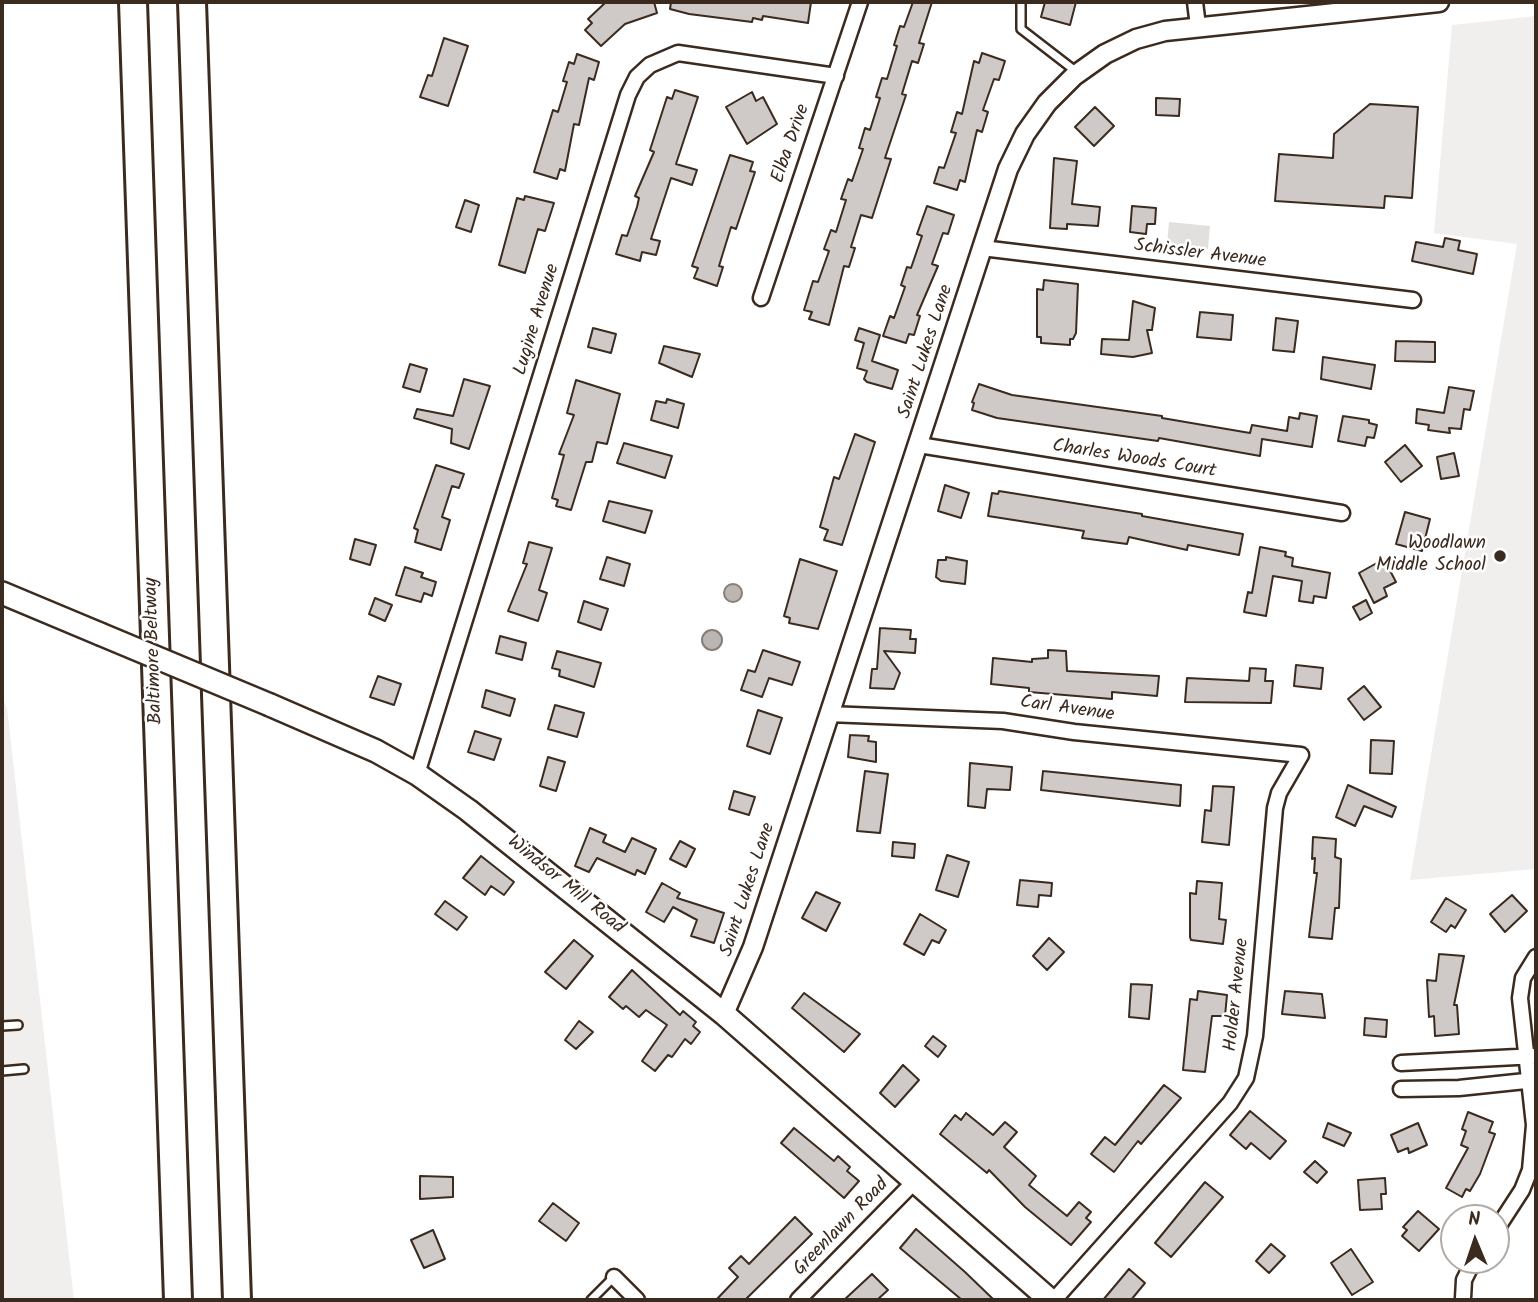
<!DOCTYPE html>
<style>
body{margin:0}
#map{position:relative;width:1538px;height:1302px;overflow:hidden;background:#fff;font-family:Kalam,sans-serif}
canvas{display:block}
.frame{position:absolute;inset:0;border:4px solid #3b2a1e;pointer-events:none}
.north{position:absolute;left:1440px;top:1204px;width:70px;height:70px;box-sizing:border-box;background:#fff;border:2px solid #b1aaa5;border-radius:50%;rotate:358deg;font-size:19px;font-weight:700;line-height:28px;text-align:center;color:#3b2a1e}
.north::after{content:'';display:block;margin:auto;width:24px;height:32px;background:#3b2a1e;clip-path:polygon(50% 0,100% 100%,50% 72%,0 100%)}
</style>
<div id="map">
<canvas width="1538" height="1302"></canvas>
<div class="frame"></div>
<div class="north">N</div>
</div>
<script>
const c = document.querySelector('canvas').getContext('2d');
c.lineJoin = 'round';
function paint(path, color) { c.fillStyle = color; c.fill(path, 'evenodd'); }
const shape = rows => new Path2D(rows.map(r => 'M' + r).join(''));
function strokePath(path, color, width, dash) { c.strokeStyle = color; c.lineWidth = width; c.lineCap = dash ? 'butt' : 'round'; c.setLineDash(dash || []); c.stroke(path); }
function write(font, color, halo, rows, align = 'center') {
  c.font = font + ' Kalam,sans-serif'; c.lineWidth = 5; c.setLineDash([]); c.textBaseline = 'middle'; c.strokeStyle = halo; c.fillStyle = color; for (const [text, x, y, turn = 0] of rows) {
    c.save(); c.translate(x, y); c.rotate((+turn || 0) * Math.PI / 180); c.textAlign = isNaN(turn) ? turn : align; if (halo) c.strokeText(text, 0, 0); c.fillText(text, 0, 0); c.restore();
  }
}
paint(shape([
 [1536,16,1536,869,1410,880,1517,244,1434,233,1452,25],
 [2,697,7,708,74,1300,2,1300]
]), '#f1efee');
paint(shape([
 [1169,222,1210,226,1208,249,1167,245]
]), '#e2e0de');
const water = shape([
 '724 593a9 9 0 1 1 18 0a9 9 0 1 1-18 0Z',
 '702 640a10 10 0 1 1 20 0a10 10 0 1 1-20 0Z'
]);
paint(water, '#bcb6b3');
strokePath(water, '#887e77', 2);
const building = shape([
 [606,2,654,2,657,13,625,24,601,46,585,30,592,23,588,19,606,2],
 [671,2,811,2,808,23,763,16,762,20,753,18,752,22,689,14,670,9,671,2],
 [913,2,932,2,919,43,924,44,918,63,912,61,902,94,906,95,885,158,891,159,872,218,861,215,851,247,855,248,849,267,844,266,829,325,809,319,812,312,804,310,813,281,818,282,829,251,824,249,831,230,836,232,846,200,841,199,848,179,852,181,863,149,859,148,865,128,870,130,880,98,876,97,882,78,887,79,897,46,894,45,900,26,904,27,913,2],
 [1045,2,1076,2,1070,25,1041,17,1045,2],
 [444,38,468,46,448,106,420,97,428,75,432,76,444,38],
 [982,53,1005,61,999,80,994,79,983,110,988,112,982,132,977,130,965,182,960,180,957,190,934,183,939,167,944,168,956,133,951,132,957,112,962,114,974,61,979,63,982,53],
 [577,54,599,62,594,80,589,78,579,125,574,124,565,171,560,169,557,179,534,172,553,110,558,112,567,82,563,81,569,62,574,64,577,54],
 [675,90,698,97,676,164,697,170,692,185,671,178,651,239,660,241,656,255,642,252,640,261,616,254,622,235,627,236,637,207,639,198,635,196,654,152,650,150,667,97,672,99,675,90],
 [752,92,756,101,763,97,777,124,747,144,726,107,752,92],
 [1156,98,1180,99,1179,116,1156,115,1156,98],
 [1370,104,1418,107,1412,198,1385,196,1384,208,1275,201,1279,154,1333,158,1334,134,1370,104],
 [1095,107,1114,126,1094,146,1075,127,1095,107],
 [730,155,753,162,750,171,755,172,736,229,731,227,719,266,723,267,717,286,694,278,698,268,692,266,730,155],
 [1054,158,1077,161,1072,204,1100,207,1098,226,1067,224,1067,229,1050,228,1054,158],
 [525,196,554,203,545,231,538,229,525,273,499,265,517,198,524,200,525,196],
 [465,200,479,205,471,232,456,227,465,200],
 [927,206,954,215,948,234,943,233,932,264,938,266,917,315,920,316,914,335,909,334,906,343,883,336,890,316,894,318,905,287,901,285,907,267,911,268,922,236,917,234,927,206],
 [1132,206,1156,208,1155,224,1147,224,1146,234,1130,232,1132,206],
 [1445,238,1460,241,1458,250,1477,254,1473,274,1412,261,1416,242,1443,247,1445,238],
 [1044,280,1078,284,1076,333,1073,339,1070,339,1070,345,1041,343,1041,337,1037,337,1037,289,1043,290,1044,280],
 [1133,301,1155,308,1152,330,1147,330,1152,353,1133,357,1101,354,1102,339,1129,340,1133,301],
 [1200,312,1233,315,1231,340,1197,337,1200,312],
 [1276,318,1298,321,1294,352,1273,350,1276,318],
 [593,328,616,334,611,353,588,347,593,328],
 [859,328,880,335,872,361,898,370,892,389,867,382,864,379,867,371,857,368,864,343,855,340,859,328],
 [1396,341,1435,342,1435,362,1395,361,1396,341],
 [664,346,700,354,692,377,659,363,664,346],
 [1323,357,1375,365,1371,389,1321,379,1323,357],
 [410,364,427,369,420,392,403,387,410,364],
 [464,379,490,386,469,449,451,443,452,429,414,418,417,409,453,416,464,379],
 [576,380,620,394,607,444,597,442,592,462,586,462,571,510,556,506,558,500,552,498,564,455,559,454,574,415,567,413,576,380],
 [979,384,1012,395,1162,416,1162,418,1250,433,1252,425,1287,431,1289,417,1299,419,1300,413,1317,416,1312,447,1262,439,1260,456,1159,438,1158,441,997,418,972,410,974,403,972,402,979,384],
 [1449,387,1474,391,1470,410,1464,409,1461,429,1449,428,1450,433,1428,430,1429,425,1416,423,1417,409,1444,413,1449,387],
 [667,399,684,404,678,428,651,420,656,401,666,403,667,399],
 [1343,416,1369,420,1369,423,1377,425,1374,438,1367,437,1365,446,1338,441,1343,416],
 [855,434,875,442,842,545,824,540,828,530,820,527,834,477,839,479,855,434],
 [624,443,672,456,665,478,617,463,624,443],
 [1405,445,1422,466,1401,482,1385,462,1405,445],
 [1454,453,1459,476,1441,479,1437,457,1454,453],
 [436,465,464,474,459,488,452,486,442,517,450,520,441,550,415,542,418,530,414,528,436,465],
 [945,485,969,493,961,518,938,511,945,485],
 [999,491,1142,514,1142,516,1243,534,1239,555,1188,545,1187,550,1129,537,1127,544,1082,538,1084,531,988,516,992,493,998,494,999,491],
 [609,501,652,511,645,533,603,521,609,501],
 [1405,512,1430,519,1422,551,1396,544,1405,512],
 [355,539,376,545,370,565,350,559,355,539],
 [529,542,552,548,539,590,547,593,538,621,508,611,527,564,523,563,529,542],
 [1260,547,1286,552,1285,556,1293,558,1292,566,1330,573,1326,598,1314,596,1313,603,1299,601,1302,581,1273,576,1266,616,1244,612,1248,592,1252,593,1260,547],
 [607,557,630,564,624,586,600,579,607,557],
 [946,557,967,561,965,584,941,581,936,577,938,560,946,560,946,557],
 [800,559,837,571,818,629,789,623,790,618,784,616,800,559],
 [1384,559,1396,582,1384,588,1387,596,1374,603,1359,573,1384,559],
 [405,567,423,573,421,577,436,582,432,596,424,593,421,602,396,595,405,567],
 [375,598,392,605,385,621,369,614,375,598],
 [1366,600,1372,613,1360,620,1353,607,1366,600],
 [584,601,608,609,601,630,578,622,584,601],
 [880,628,911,630,910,639,916,639,915,653,884,651,900,673,894,689,870,688,872,669,877,669,880,628],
 [500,636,526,643,522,660,496,653,500,636],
 [763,650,800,662,792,685,769,678,762,697,741,690,748,670,755,672,763,650],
 [1048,650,1066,651,1067,671,1159,676,1157,696,1112,692,1112,699,1029,692,1029,688,991,684,993,658,1032,662,1032,659,1048,658,1048,650],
 [557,651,601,663,594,687,559,676,560,670,552,668,557,651],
 [1296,665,1323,668,1321,689,1294,686,1296,665],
 [1250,668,1266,669,1265,681,1273,681,1271,703,1185,702,1187,678,1249,681,1250,668],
 [378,676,401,684,394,705,370,697,378,676],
 [1364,686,1381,707,1364,720,1348,699,1364,686],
 [486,690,515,699,510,716,482,707,486,690],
 [555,705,584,713,577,737,548,729,555,705],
 [758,710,782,718,770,754,747,746,758,710],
 [475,731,501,739,494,760,468,752,475,731],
 [850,735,869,736,868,741,876,742,876,762,848,757,850,735],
 [1371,740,1394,741,1392,774,1370,773,1371,740],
 [548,757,565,762,556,791,540,786,548,757],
 [970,763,1012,767,1010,790,987,789,985,808,968,806,970,763],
 [865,771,888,774,880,833,857,831,865,771],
 [1043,771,1181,785,1180,806,1041,790,1043,771],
 [1348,785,1396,807,1392,817,1364,806,1355,826,1336,817,1348,785],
 [1213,786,1234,787,1229,845,1202,842,1205,810,1211,811,1213,786],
 [734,791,755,797,749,815,729,809,734,791],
 [590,828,606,835,603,842,625,852,632,838,656,849,645,874,637,870,635,875,597,858,589,872,575,866,590,828],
 [1313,837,1336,839,1335,857,1341,859,1339,908,1335,908,1332,939,1309,937,1317,873,1314,873,1315,858,1312,859,1313,837],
 [680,841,695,849,686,867,670,859,680,841],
 [893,842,915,844,914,858,892,856,893,842],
 [947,855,969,862,958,897,936,890,947,855],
 [481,856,514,882,504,895,491,886,485,895,463,878,481,856],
 [1020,880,1052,883,1051,896,1039,895,1038,907,1017,905,1020,880],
 [1197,881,1222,883,1219,919,1226,920,1223,944,1191,940,1190,937,1190,893,1196,894,1197,881],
 [662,883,680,893,677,898,724,913,714,943,691,936,697,920,673,907,664,922,646,912,662,883],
 [816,892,840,903,826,931,802,918,816,892],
 [1512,895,1527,911,1505,932,1490,914,1512,895],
 [1446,898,1466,910,1455,928,1451,925,1446,932,1431,922,1446,898],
 [445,901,467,917,457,930,435,914,445,901],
 [920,914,946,930,939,943,932,940,924,955,904,944,920,914],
 [1049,938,1064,952,1047,970,1033,956,1049,938],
 [574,940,593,956,566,989,545,972,574,940],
 [1439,954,1464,956,1454,1005,1457,1005,1459,1034,1435,1036,1434,1016,1429,1017,1427,980,1436,981,1439,954],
 [632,970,680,1015,683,1011,696,1022,693,1026,700,1032,691,1044,685,1039,672,1057,668,1055,655,1071,642,1061,667,1025,646,1010,639,1017,626,1006,623,1009,609,997,632,970],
 [1131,984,1152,985,1149,1019,1129,1017,1131,984],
 [1198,991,1227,995,1225,1016,1212,1016,1205,1072,1183,1070,1190,999,1197,1000,1198,991],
 [1285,991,1322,994,1325,1018,1282,1014,1285,991],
 [804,993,860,1034,844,1052,792,1008,804,993],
 [1365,1018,1387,1020,1386,1037,1364,1035,1365,1018],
 [579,1021,593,1032,576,1049,565,1040,579,1021],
 [933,1036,946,1046,938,1057,925,1046,933,1036],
 [903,1065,919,1080,895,1107,880,1093,903,1065],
 [1164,1085,1181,1098,1141,1144,1138,1141,1114,1172,1091,1154,1105,1137,1115,1145,1164,1085],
 [1250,1111,1286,1141,1270,1159,1251,1143,1246,1149,1230,1135,1250,1111],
 [1468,1112,1493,1122,1489,1132,1495,1134,1480,1174,1470,1191,1466,1189,1462,1197,1446,1188,1468,1148,1461,1145,1466,1131,1462,1129,1468,1112],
 [966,1113,993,1135,1005,1122,1017,1132,1004,1147,1036,1176,1029,1185,1067,1216,1079,1202,1091,1212,1086,1218,1091,1222,1071,1245,1025,1207,989,1170,987,1173,940,1134,955,1115,961,1120,966,1113],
 [1328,1123,1351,1133,1344,1146,1323,1137,1328,1123],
 [1418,1123,1427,1145,1409,1153,1408,1148,1398,1152,1391,1135,1418,1123],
 [794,1128,834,1161,838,1156,850,1167,847,1171,859,1181,844,1198,781,1143,794,1128],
 [1315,1161,1327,1172,1317,1183,1304,1172,1315,1161],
 [420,1176,453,1177,453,1197,420,1199,420,1176],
 [1385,1178,1386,1194,1381,1194,1382,1209,1360,1210,1358,1180,1385,1178],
 [1205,1182,1223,1197,1171,1257,1155,1243,1205,1182],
 [553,1203,579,1223,566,1241,539,1221,553,1203],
 [1418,1211,1439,1229,1419,1251,1402,1236,1407,1230,1403,1227,1418,1211],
 [795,1217,812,1234,745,1300,716,1300,738,1277,729,1268,741,1256,749,1264,795,1217],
 [916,1229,965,1272,994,1300,962,1300,900,1248,916,1229],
 [433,1230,445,1259,424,1268,411,1240,433,1230],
 [1271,1244,1285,1256,1269,1273,1256,1261,1271,1244],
 [1351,1249,1373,1282,1352,1295,1331,1263,1351,1249],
 [1129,1269,1145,1283,1131,1300,1103,1300,1129,1269],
 [872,1274,888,1290,877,1300,844,1300,872,1274]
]);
paint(building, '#cfcac7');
strokePath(building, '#3b2a1e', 2);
const service = shape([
 [1021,2,1021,29,1078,73],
 [2,1026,18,1025],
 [2,1071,24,1069],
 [591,1300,614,1277]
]);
const minor = shape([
 [1195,2,1198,26],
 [982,248,1413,300],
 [761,298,860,2],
 [919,445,1342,513],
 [828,714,1003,721,1074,732,1301,755,1279,793,1275,808,1255,1036,1246,1078,1230,1103,1054,1300],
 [417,774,628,95,637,77,650,65,678,53,836,76],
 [1401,1063,1536,1056],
 [1401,1089,1459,1088,1535,1080],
 [1496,1230,1522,1190,1530,1170,1534,1125,1520,998,1523,978,1536,957],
 [614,1277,637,1300],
 [1463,1298,1464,1280,1474,1260],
 [798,1300,913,1183]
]);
const tertiary = shape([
 [724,1014,753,947,1008,169,1025,134,1047,103,1074,76,1105,54,1136,39,1165,31,1439,2]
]);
const secondary = shape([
 [2,593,100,634],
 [270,705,376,751,417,774,468,810,724,1014,1050,1300]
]);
const motorway = shape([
 [133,2,178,1300],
 [192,2,237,1300]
]);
strokePath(service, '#3b2a1e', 12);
strokePath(minor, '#3b2a1e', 19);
strokePath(tertiary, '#3b2a1e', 23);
strokePath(secondary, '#3b2a1e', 26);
strokePath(motorway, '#3b2a1e', 32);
strokePath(service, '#fff', 7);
strokePath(minor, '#fff', 14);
strokePath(tertiary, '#fff', 18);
strokePath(secondary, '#fff', 21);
strokePath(motorway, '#fff', 26);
const secondaryBridge = shape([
 [100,634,270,705]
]);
strokePath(secondaryBridge, '#3b2a1e', 26, []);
strokePath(secondaryBridge, '#fff', 21);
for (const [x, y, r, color] of [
 [1500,556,7,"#3b2a1e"]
]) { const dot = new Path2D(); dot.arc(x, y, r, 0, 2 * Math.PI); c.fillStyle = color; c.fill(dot); strokePath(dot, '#fff', 2.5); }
write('19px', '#3b2a1e', '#fff', [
 ["Elba Drive",792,144,-71],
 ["Schissler Avenue",1200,255,7],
 ["Lugine Avenue",538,320,-73],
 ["Saint Lukes Lane",927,352,-72],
 ["Charles Woods Court",1134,460,9],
 ["Baltimore Beltway",155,651,-92],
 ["Carl Avenue",1067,710,8],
 ["Windsor Mill Road",565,886,39],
 ["Saint Lukes Lane",749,890,-72],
 ["Holder Avenue",1238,995,-84],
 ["Greenlawn Road",842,1228,-46]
]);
write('19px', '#3b2a1e', '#fff', [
 ["Woodlawn",1486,545],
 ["Middle School",1486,567]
], 'right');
</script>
